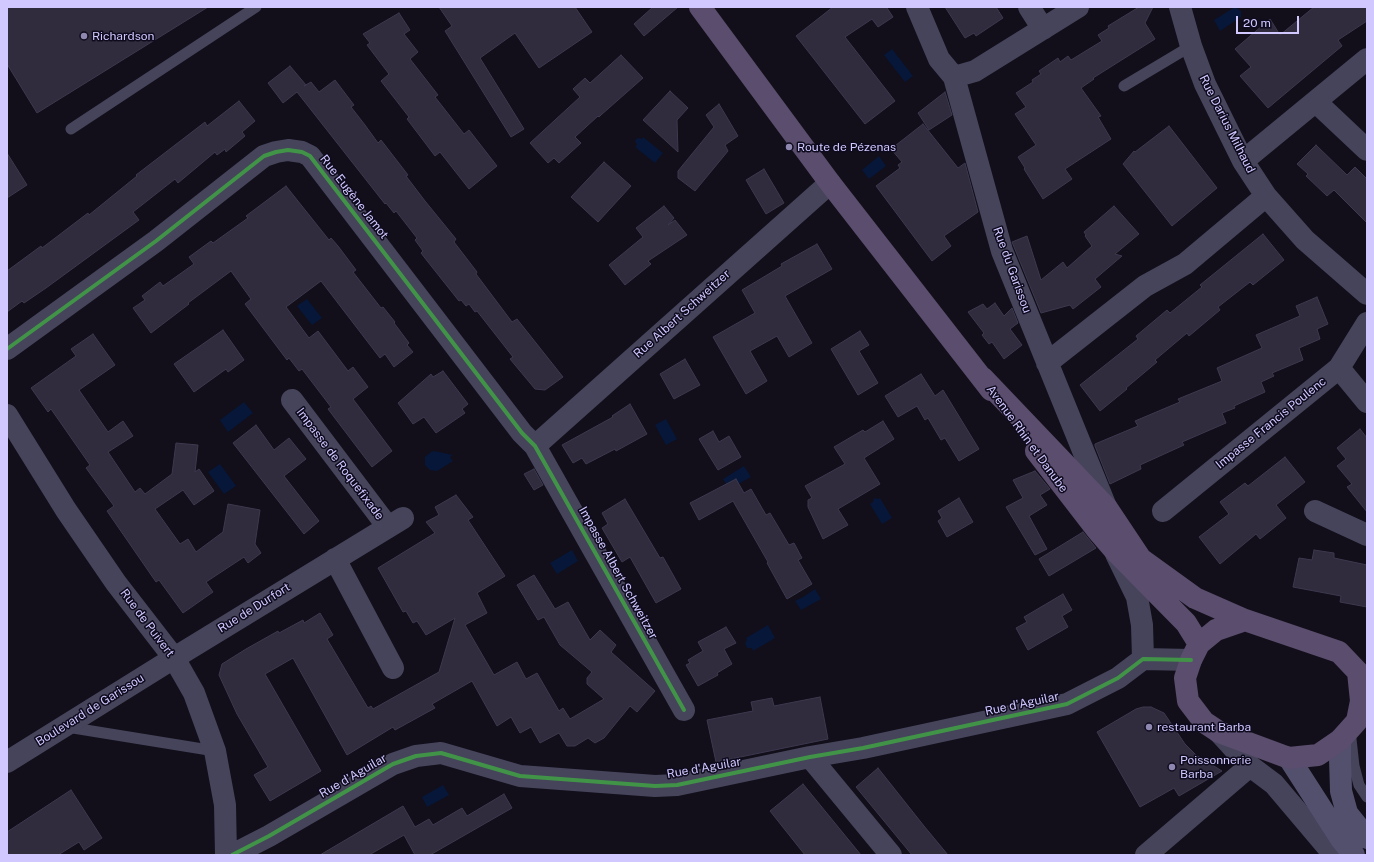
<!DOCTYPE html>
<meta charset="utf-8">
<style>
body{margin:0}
#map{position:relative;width:1374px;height:862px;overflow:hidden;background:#120f1a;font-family:"Public Sans",sans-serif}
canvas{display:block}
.frame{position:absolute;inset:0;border:8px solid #d0c8ff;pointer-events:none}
.scale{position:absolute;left:1236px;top:16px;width:63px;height:18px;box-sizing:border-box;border:2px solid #d0c8ff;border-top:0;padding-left:5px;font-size:12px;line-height:14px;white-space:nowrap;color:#d0c8ff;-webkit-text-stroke:3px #0f0b1e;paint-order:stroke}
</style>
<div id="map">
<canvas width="1374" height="862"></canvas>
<div class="frame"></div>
<div class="scale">20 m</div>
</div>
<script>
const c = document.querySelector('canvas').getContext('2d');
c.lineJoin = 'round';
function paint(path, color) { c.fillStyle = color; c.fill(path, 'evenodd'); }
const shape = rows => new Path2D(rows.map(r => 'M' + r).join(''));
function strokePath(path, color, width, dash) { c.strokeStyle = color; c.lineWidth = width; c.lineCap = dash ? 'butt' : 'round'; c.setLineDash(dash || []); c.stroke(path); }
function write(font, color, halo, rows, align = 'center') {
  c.font = font + ' "Public Sans",sans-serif'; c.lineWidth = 3; c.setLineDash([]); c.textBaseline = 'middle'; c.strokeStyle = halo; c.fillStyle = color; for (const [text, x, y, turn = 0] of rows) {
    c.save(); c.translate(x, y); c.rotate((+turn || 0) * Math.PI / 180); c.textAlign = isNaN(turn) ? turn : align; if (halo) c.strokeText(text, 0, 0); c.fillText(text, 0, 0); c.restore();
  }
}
paint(shape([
 [1235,7,1241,11,1241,17,1220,31,1214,20],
 [892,49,913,76,905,82,884,55],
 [643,137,663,153,655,163,635,147,637,145,635,141,636,139,639,138,642,139],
 [879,156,886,166,869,179,862,170],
 [307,299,322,318,312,325,297,306],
 [244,402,253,413,228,432,220,420],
 [666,419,677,439,666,445,655,425],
 [434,451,453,455,451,456,450,458,453,461,437,471,430,470,425,465,425,457,431,452],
 [220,464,236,486,224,494,208,472],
 [744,466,751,477,729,489,723,479],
 [874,498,878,499,880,498,892,518,882,524,870,504,873,502],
 [572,550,578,561,557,574,550,563],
 [815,589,821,599,801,610,795,601,803,597],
 [768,625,775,638,753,651,752,648,747,648,745,643,747,640,746,638],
 [443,785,449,795,427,807,422,797]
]), '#071739');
const building = shape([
 [7,7,208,7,37,113,7,64,7,7],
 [439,7,575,7,592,32,539,68,515,33,480,58,524,129,511,137,445,31,452,26,439,7],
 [653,7,678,7,644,36,634,24,653,7],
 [833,7,889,7,887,8,893,17,878,27,872,19,845,37,895,101,865,124,796,36,833,7],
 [945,7,996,7,1003,18,976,36,974,33,965,38,945,7],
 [1139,7,1153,7,1145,23,1155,39,1093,78,1094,79,1081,88,1101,116,1098,117,1111,139,1065,169,1072,179,1043,199,1024,169,1025,168,1018,157,1036,145,1015,114,1026,107,1016,93,1033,82,1032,80,1041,74,1039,71,1058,58,1060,62,1068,56,1071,60,1102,41,1098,35,1109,28,1108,26,1139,7],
 [1314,7,1367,7,1367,21,1338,40,1342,46,1268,108,1240,76,1251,67,1235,49,1270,19,1280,35,1314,7],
 [399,13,410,30,404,34,418,52,410,59,438,95,435,97,464,134,469,130,497,166,469,189,440,152,435,156,407,119,409,117,381,81,389,74,367,45,370,43,363,34,399,13],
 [621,55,643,78,601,115,599,117,598,116,575,137,581,143,559,163,554,158,548,163,530,143,580,97,573,89,585,78,590,83,621,55],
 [290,66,306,85,304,86,311,82,319,92,335,80,354,105,351,107,365,125,378,143,381,140,408,175,406,176,425,201,456,239,454,242,477,272,476,274,512,322,517,319,563,377,545,390,535,389,510,359,513,357,477,311,475,312,469,304,466,306,461,300,459,301,428,262,421,253,423,251,415,240,417,238,396,211,394,213,386,203,385,204,297,92,283,103,268,83,290,66],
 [670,91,688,108,677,120,678,152,643,120,670,91],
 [945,92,952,115,929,130,918,113,945,92],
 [239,101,255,121,242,132,245,136,226,152,225,149,217,155,215,152,178,183,175,179,133,212,139,220,46,288,24,303,22,301,7,312,7,271,41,246,42,248,88,213,89,215,137,176,136,175,205,122,207,126,239,101],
 [719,104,738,136,725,145,728,151,695,191,678,178,678,171,714,127,706,115,719,104],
 [923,124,958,168,965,163,978,212,944,236,951,246,932,261,876,186,900,168,898,165,902,162,891,149,923,124],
 [1169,126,1217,188,1172,226,1123,164,1134,151,1135,152,1169,126],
 [1316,145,1347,175,1355,167,1367,179,1367,223,1334,190,1327,196,1306,176,1308,174,1297,164,1316,145],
 [7,153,27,185,7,198,7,153],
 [604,162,631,186,598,222,571,197,604,162],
 [764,169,784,203,766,214,746,180,764,169],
 [286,186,329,240,331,238,338,246,356,270,353,272,381,308,383,307,395,322,394,323,409,343,407,345,413,352,394,367,385,354,380,358,321,281,286,307,309,338,318,331,348,371,353,367,368,387,353,399,392,451,372,467,328,409,331,407,302,369,299,371,289,358,287,360,245,304,251,299,231,271,188,303,189,304,151,333,133,308,145,300,142,296,160,282,163,286,194,264,189,257,211,241,213,243,248,218,246,216,286,186],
 [664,206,674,218,668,225,675,220,687,235,648,261,651,264,625,285,609,265,643,237,636,228,664,206],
 [1114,206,1139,234,1115,254,1122,256,1095,279,1101,287,1073,309,1070,305,1041,313,1012,242,1027,236,1041,280,1063,262,1067,268,1092,246,1085,236,1086,235,1084,232,1114,206],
 [1263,234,1284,260,1253,285,1250,282,1218,307,1220,310,1189,336,1187,333,1155,360,1157,362,1126,388,1127,389,1100,411,1080,385,1138,339,1136,336,1167,310,1170,313,1202,287,1200,285,1263,234],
 [817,244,832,269,785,296,812,343,789,357,777,336,750,351,767,381,746,394,713,337,755,313,742,290,782,266,781,264,817,244],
 [1317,297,1328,324,1317,329,1320,339,1299,348,1303,360,1272,373,1274,376,1261,382,1265,392,1234,406,1235,408,1222,413,1226,423,1182,442,1184,445,1140,465,1141,469,1110,484,1095,446,1095,444,1138,426,1135,421,1180,402,1178,399,1222,381,1217,368,1262,348,1256,335,1300,316,1296,306,1317,297],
 [995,303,1004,316,1012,308,1018,323,1010,329,1022,345,1004,359,992,342,989,344,982,335,984,333,968,312,983,304,987,309,995,303],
 [223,330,244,360,228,372,226,369,194,392,174,364,223,330],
 [860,331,869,345,859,351,878,383,858,395,831,349,860,331],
 [93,334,115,365,79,390,108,432,123,421,133,436,108,452,135,492,140,488,145,494,172,474,176,443,198,445,195,472,199,469,214,491,194,505,183,490,155,509,180,544,188,539,196,552,223,532,228,504,260,510,255,544,261,553,248,563,244,557,206,582,213,592,183,613,159,580,156,582,107,511,114,506,86,468,90,465,51,409,48,412,31,388,76,356,71,349,93,334],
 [685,359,700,385,674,399,660,374,685,359],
 [443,371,468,404,462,409,465,413,436,433,424,417,413,424,398,403,431,374,433,377,443,371],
 [921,374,935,396,943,390,979,449,959,461,945,438,941,440,928,418,925,420,917,406,898,417,885,396,921,374],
 [630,404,647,434,616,451,615,449,586,464,582,458,573,463,562,445,613,417,612,416,630,404],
 [883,421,894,439,864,458,880,484,838,509,848,525,823,539,808,507,808,500,812,498,805,486,845,464,834,447,863,430,865,432,883,421],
 [256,425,274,450,289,438,306,459,284,476,319,521,304,534,233,443,256,425],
 [1360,429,1367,438,1367,512,1347,487,1352,484,1337,466,1346,459,1337,448,1360,429],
 [713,431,719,442,729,436,741,457,718,470,699,439,713,431],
 [1285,457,1305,482,1276,505,1286,518,1260,539,1256,534,1220,564,1199,537,1229,514,1220,502,1245,483,1248,486,1285,457],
 [534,469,543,485,534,490,524,474,534,469],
 [1035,471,1050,489,1040,495,1047,505,1029,516,1047,549,1035,555,1006,507,1023,498,1013,480,1035,471],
 [736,479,744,493,751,489,766,515,770,513,789,545,794,543,802,558,798,560,812,584,787,599,767,563,768,562,733,501,699,520,690,503,736,479],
 [456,495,473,517,468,520,505,576,477,593,487,613,465,625,494,675,517,662,526,679,537,673,559,711,563,708,570,719,604,699,587,684,587,678,592,672,560,645,544,617,538,620,517,585,534,575,555,609,568,602,590,640,600,630,616,645,611,652,655,691,637,712,630,706,604,738,595,743,588,738,575,746,567,746,559,733,540,743,531,727,520,733,511,717,497,726,472,681,432,704,435,708,395,730,393,727,347,755,293,658,265,674,321,771,270,801,254,775,268,767,237,714,219,675,222,664,246,649,278,631,279,633,303,620,304,623,320,613,333,635,327,639,368,708,371,706,373,709,439,672,455,618,426,635,417,621,413,623,406,611,403,612,378,568,435,533,426,522,439,515,435,507,456,495],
 [959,498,973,522,947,537,938,521,942,518,938,511,959,498],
 [625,499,660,558,663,557,681,589,656,603,630,557,622,562,602,528,608,524,602,513,625,499],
 [1083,532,1096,548,1049,576,1039,559,1083,532],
 [1314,550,1334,553,1334,558,1367,565,1367,607,1340,602,1341,596,1293,587,1299,558,1312,560,1314,550],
 [1063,594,1072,610,1062,616,1068,627,1028,650,1016,628,1027,622,1024,617,1063,594],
 [726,627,736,643,724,649,732,664,717,673,718,675,698,686,686,665,690,663,688,660,703,651,698,642,726,627],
 [820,697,828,739,716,762,707,720,753,711,751,702,772,698,774,706,820,697],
 [1151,707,1164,713,1185,744,1196,755,1222,771,1179,796,1174,788,1140,807,1097,732,1136,709,1143,707,1151,707],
 [878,768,924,826,948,855,912,855,856,787,878,768],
 [803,784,861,855,805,855,770,811,803,784],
 [71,790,102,838,84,850,79,842,58,855,7,855,7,832,71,790],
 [504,794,512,808,430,855,415,855,404,835,369,855,320,855,403,806,415,827,429,819,433,825,462,808,467,816,504,794]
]);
paint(building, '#302c3d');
strokePath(building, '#3d394f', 1);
strokePath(shape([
 [1124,86,1191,46],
 [71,129,256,7],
 [67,727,215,751],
 [1350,730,1354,766,1359,785,1367,797]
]), '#45445b', 11);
strokePath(shape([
 [917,7,939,59,954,77,1002,251,1106,507],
 [1029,7,1043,29],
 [1180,7,1191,46,1205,84,1243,161,1266,196,1305,240,1367,294],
 [954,77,975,71,1078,7],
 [1316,102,1367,150],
 [1243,161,1367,59],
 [7,349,156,241,264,156,276,152,288,150,302,152,310,156,522,433,535,446,684,710],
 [1047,363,1145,286,1185,264,1266,196],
 [1339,368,1367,402],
 [292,400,388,527],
 [7,415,66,510,116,583,174,658,194,693,215,751,225,805,226,855],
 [535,446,830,183],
 [1163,511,1339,368,1367,323],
 [1315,511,1367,535],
 [1116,554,1137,597,1142,625,1143,659],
 [335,559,393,668],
 [1219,732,1250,766,1274,784,1329,849,1341,839],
 [810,757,891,855],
 [7,762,174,658,403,518],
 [232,855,269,836,393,764,416,756,441,753,520,776,655,786,677,785,810,757,863,748,1067,704,1118,678,1143,659,1191,660],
 [1146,855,1250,766]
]), '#45445b', 22);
strokePath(shape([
 [1340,740,1340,758,1341,791,1347,813,1367,838],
 [1289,758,1341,839,1354,855]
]), '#53506e', 22);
strokePath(shape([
 [700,7,830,183,991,390],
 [983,378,1107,508,1141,559,1195,598,1245,620,1339,652,1358,672,1361,701,1357,721,1340,740,1318,755,1289,758,1219,732,1204,722,1188,701,1185,678,1191,660,1199,644,1216,630,1245,620],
 [1036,451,1097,530,1116,552,1186,623,1199,644]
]), '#5a4d6d', 22);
strokePath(shape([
 [7,349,156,241,264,156,276,152,288,150,302,152,310,156,522,433,535,446,684,710],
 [232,855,269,836,393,764,416,756,441,753,520,776,655,786,677,785,810,757,863,748,1067,704,1118,678,1143,659,1191,660]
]), '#419447', 4);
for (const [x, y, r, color] of [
 [84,36,4,"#8e87af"],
 [789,147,4,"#8e87af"],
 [1149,727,4,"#8e87af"],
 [1172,767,4,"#8e87af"]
]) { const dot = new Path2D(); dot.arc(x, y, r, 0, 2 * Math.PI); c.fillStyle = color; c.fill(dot); strokePath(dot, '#0f0b1e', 1.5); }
write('12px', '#d0c8ff', '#0f0b1e', [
 ["Richardson",92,36],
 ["Route de Pézenas",797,147],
 ["restaurant Barba",1157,727],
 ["Poissonnerie",1180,760],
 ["Barba",1180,774]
], 'left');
write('12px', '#d0c8ff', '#0f0b1e', [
 ["Rue Darius Milhaud",1227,124,63],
 ["Rue Eugène Jamot",354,197,52],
 ["Rue du Garissou",1012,270,70],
 ["Rue Albert Schweitzer",682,314,-42],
 ["Impasse Francis Poulenc",1271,423,-39],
 ["Avenue Rhin et Danube",1027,439,54],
 ["Impasse de Roquefixade",340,464,53],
 ["Impasse Albert Schweitzer",618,573,61],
 ["Rue de Durfort",254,608,-32],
 ["Rue de Puivert",147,623,53],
 ["Rue d'Aguilar",1022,704,-12],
 ["Boulevard de Garissou",90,710,-32],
 ["Rue d'Aguilar",704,768,-10],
 ["Rue d'Aguilar",353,776,-30]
]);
</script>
